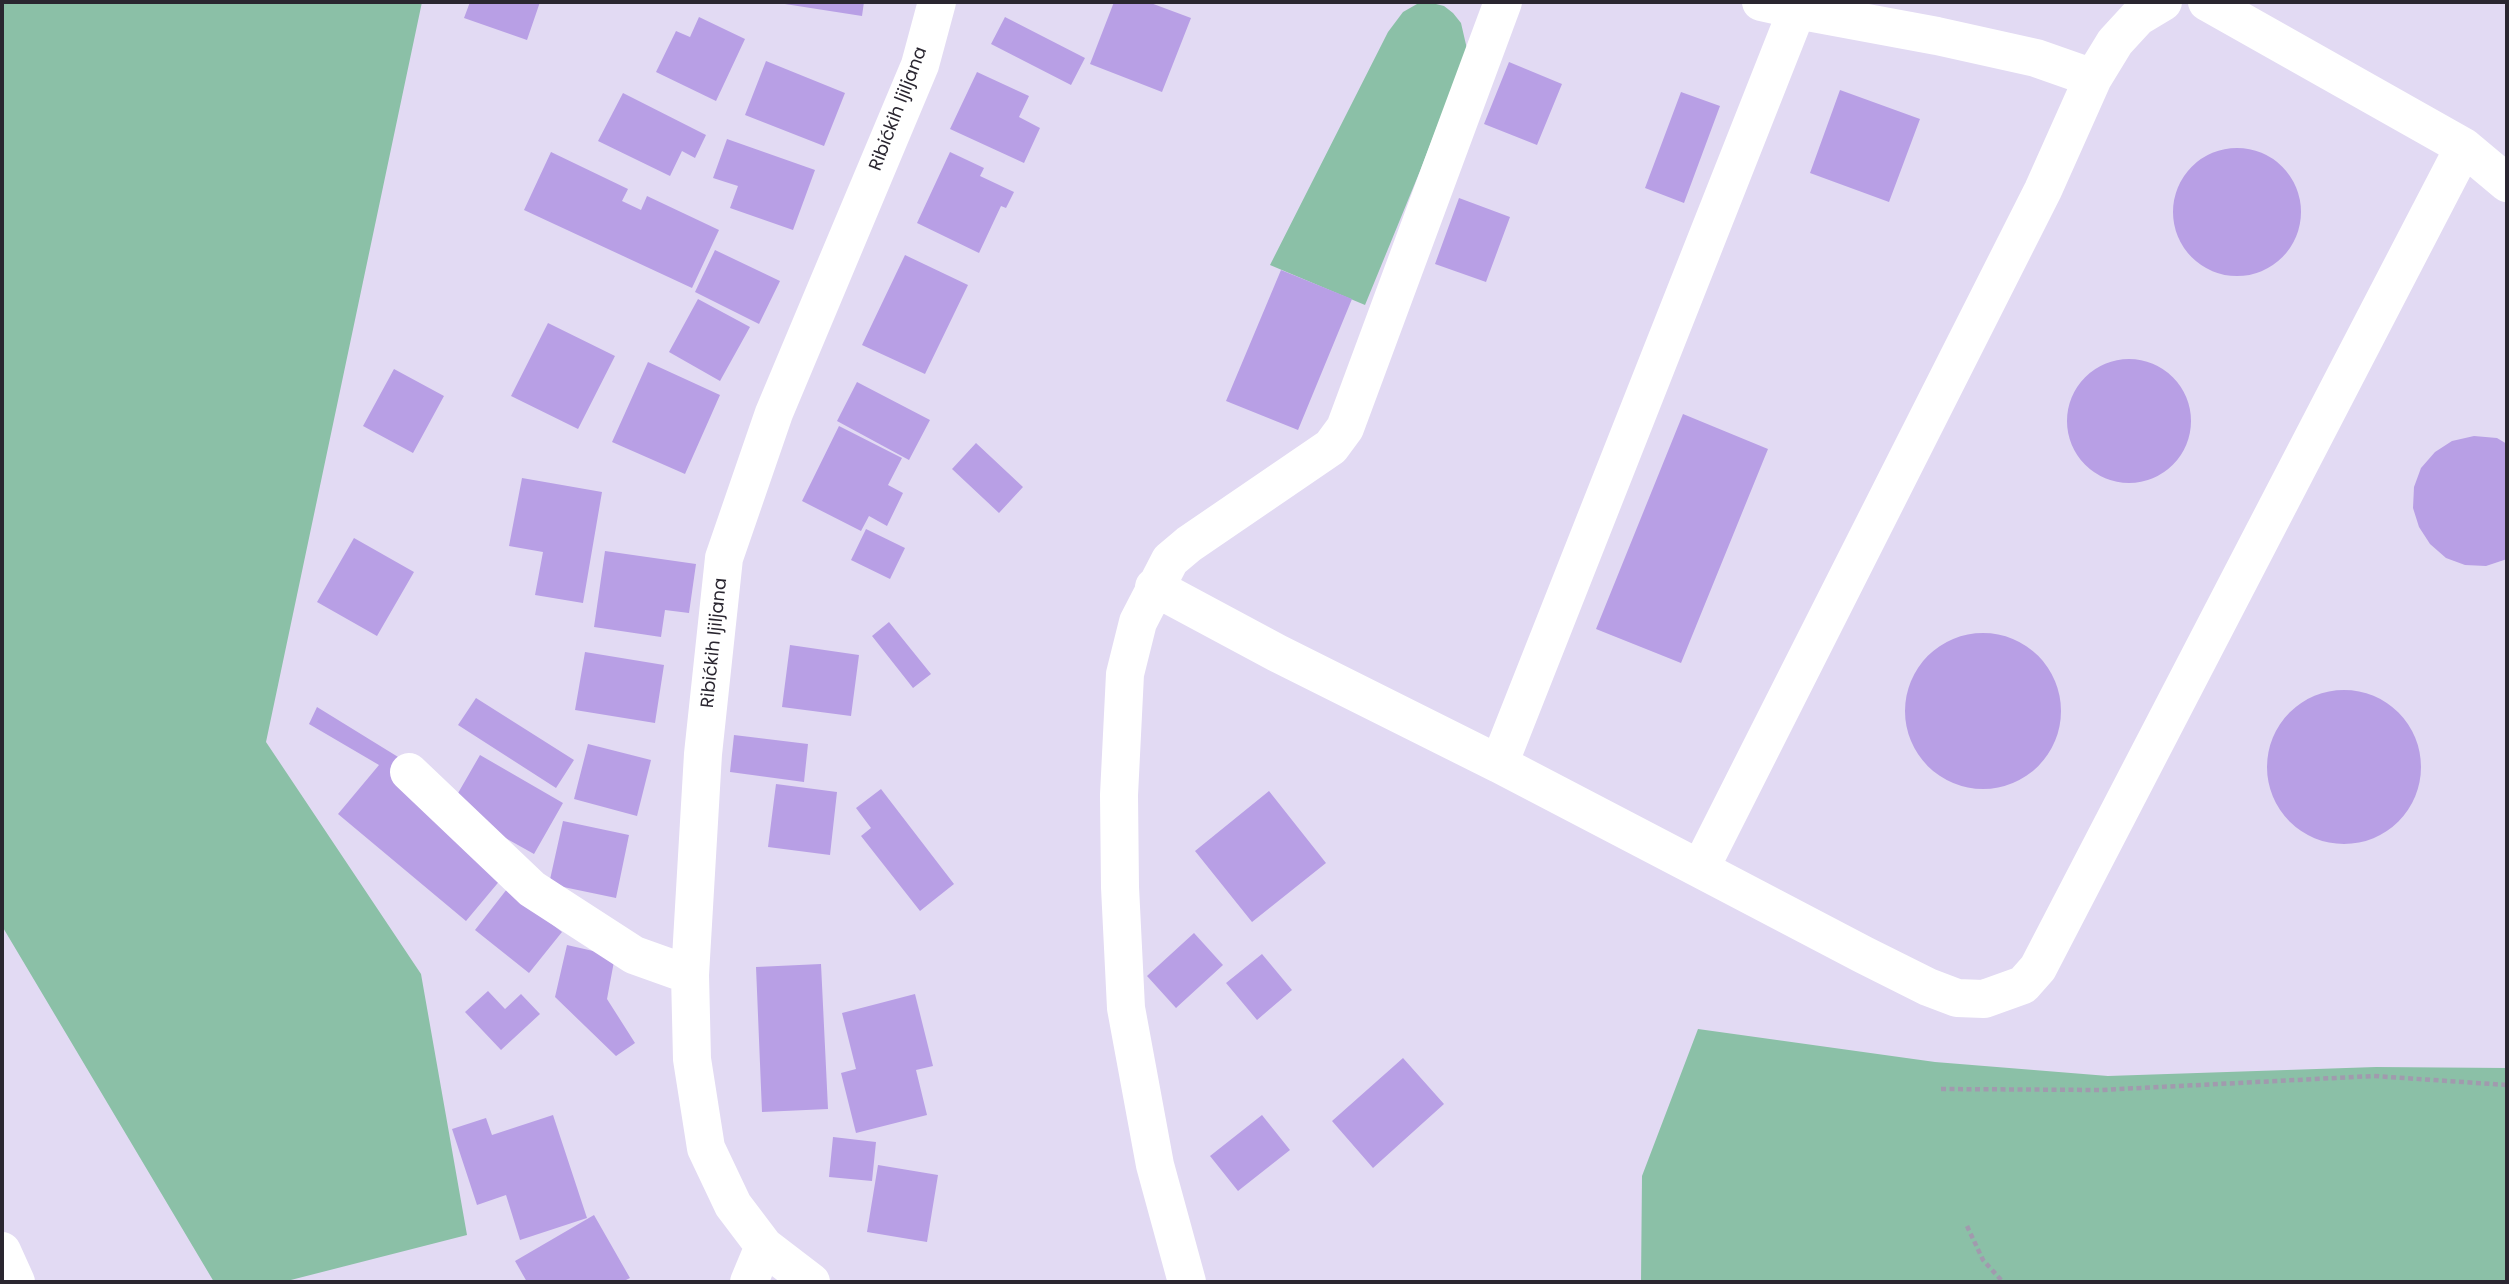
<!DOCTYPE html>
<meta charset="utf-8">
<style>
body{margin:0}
#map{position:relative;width:2509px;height:1284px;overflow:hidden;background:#e2daf3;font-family:Poppins,sans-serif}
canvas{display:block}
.frame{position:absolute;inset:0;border:4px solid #2a2630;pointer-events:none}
</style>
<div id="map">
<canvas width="2509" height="1284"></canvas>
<div class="frame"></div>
</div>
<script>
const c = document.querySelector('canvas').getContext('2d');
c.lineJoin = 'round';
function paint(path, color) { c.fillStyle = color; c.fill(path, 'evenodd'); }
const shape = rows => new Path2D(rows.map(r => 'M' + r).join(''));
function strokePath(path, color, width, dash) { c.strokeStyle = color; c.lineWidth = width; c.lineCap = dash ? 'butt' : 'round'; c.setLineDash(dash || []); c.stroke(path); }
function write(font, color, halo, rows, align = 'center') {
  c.font = font + ' Poppins,sans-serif'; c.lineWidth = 7; c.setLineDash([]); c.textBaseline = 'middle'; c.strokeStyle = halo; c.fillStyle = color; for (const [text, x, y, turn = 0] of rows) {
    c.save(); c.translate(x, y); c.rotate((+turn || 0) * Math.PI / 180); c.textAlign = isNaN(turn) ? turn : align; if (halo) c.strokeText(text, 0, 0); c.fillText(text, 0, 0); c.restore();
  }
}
paint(shape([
 [2,2,422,2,266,742,421,974,467,1235,283,1282,214,1282,2,926],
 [1432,3,1444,6,1453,13,1461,23,1467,49,1420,171,1365,305,1270,265,1388,32,1403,12,1417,4],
 [1698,1029,1935,1062,2108,1076,2376,1067,2507,1068,2507,1282,1641,1282,1642,1176]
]), '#8bc0a7');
paint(shape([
 [470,2,540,2,527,40,464,18],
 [772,2,864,2,862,16],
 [1114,2,1148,2,1191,18,1162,92,1090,64],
 [699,17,745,39,716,101,656,72,676,31,690,37],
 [1005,17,1085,58,1071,85,991,44],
 [766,61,845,93,824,146,745,115],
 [1509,62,1562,84,1537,145,1484,124],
 [977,72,1029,96,1019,117,1040,128,1024,163,950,129],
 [1840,90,1920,119,1889,202,1810,173],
 [1681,92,1720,106,1684,203,1645,188],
 [623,93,706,135,695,158,682,151,670,176,598,141],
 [727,139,815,170,793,230,730,208,738,186,713,178],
 '2173 212a64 64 0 1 1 128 0a64 64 0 1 1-128 0Z',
 [551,152,628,189,622,201,641,210,647,196,719,230,692,288,524,210],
 [950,152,984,168,980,176,1014,192,1006,208,1001,206,979,253,917,223],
 [1459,198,1510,217,1486,282,1435,264],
 [715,250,780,281,759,324,695,292],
 [905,255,968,285,925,374,862,345],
 [1281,270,1352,299,1298,430,1226,401],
 [698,299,750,327,720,381,669,352],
 [548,323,615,356,578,429,511,396],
 '2067 421a62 62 0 1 1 124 0a62 62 0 1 1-124 0Z',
 [648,362,720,395,685,474,612,442],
 [394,369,444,396,413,453,363,426],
 [857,382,930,420,909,460,837,421],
 [1683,414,1768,449,1681,663,1596,629],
 [839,426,902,458,888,485,903,493,887,526,869,516,861,531,802,501],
 [2474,436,2497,438,2507,444,2507,559,2486,566,2465,565,2446,558,2430,544,2419,527,2413,508,2414,487,2421,468,2435,452,2452,441],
 [976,443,1023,487,999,513,952,469],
 [522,478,602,492,583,603,535,595,543,552,509,546],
 [866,529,905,548,890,579,851,560],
 [354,538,414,572,377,636,317,602],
 [605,551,696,564,689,613,665,610,661,637,594,627],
 [889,622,931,674,913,688,872,636],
 '1905 711a78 78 0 1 1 156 0a78 78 0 1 1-156 0Z',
 [790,645,859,655,851,716,782,707],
 [585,652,664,665,655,723,575,710],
 '2267 767a77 77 0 1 1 154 0a77 77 0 1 1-154 0Z',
 [476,698,574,760,556,788,458,725],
 [317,707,403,760,507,872,466,921,338,814,379,765,309,724],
 [734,735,808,744,804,782,730,772],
 [588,744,651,760,637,816,574,799],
 [480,755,563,803,534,854,450,807],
 [776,784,837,792,830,855,768,847],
 [881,789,954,884,920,911,861,836,871,828,856,808],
 [1269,791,1326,863,1252,922,1195,851],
 [563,821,629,835,616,898,549,884],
 [507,889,562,932,529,973,475,930],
 [1194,933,1223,965,1176,1008,1147,976],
 [567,945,615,956,607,999,635,1043,616,1056,555,997],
 [1262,954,1292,990,1257,1020,1226,983],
 [821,964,828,1109,762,1112,756,967],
 [488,991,505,1009,521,994,540,1014,501,1050,465,1012],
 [915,994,933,1066,916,1070,927,1115,856,1133,841,1073,856,1069,842,1013],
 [1403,1058,1444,1104,1373,1168,1332,1121],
 [553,1115,587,1218,520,1240,506,1195,477,1205,452,1129,486,1118,492,1135],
 [1262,1115,1290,1150,1238,1191,1210,1156],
 [833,1137,876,1142,872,1181,829,1177],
 [878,1165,938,1175,927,1242,867,1232],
 [594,1215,630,1278,622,1282,527,1282,515,1261]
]), '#b89fe5');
strokePath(shape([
 [1941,1089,2101,1090,2374,1076,2507,1085],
 [1967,1226,1983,1260,2003,1282]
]), '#a19aae', 4.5, [5, 3.5]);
strokePath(shape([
 [1761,2,1797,10,1800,2],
 [2207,2,2464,147,2507,183],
 [1154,587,1277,653,1499,764,1797,10,1937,36,2036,58,2093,78,2115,42,2138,17,2163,2],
 [1499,764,1700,869,2043,190,2093,78],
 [409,772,532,889,634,955,690,975],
 [1700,869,1864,955,1928,987,1957,998,1984,999,2023,985,2038,968,2464,147],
 [2,1251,16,1282],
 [749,1282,764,1246],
 [811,1282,764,1246,733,1205,706,1148,692,1059,690,975,703,754,724,558,774,413,920,65,937,2],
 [1187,1282,1155,1165,1126,1008,1120,887,1119,795,1125,674,1138,622,1170,560,1189,544,1331,447,1345,428,1503,2]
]), '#fff', 38);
write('18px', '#2a2630', '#fff', [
 ["Ribićkih ljiljana",899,109,-69],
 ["Ribićkih ljiljana",715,643,-84]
]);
</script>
